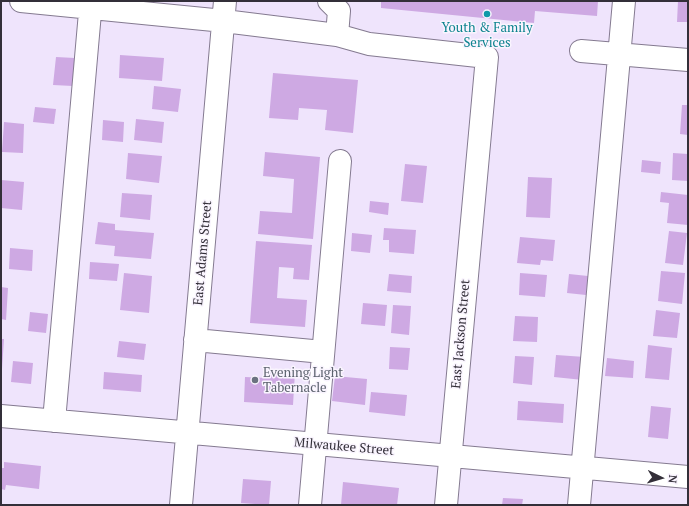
<!DOCTYPE html>
<style>
body{margin:0}
#map{position:relative;width:689px;height:506px;overflow:hidden;background:#efe4fc;font-family:"PT Serif",serif}
canvas{display:block}
.frame{position:absolute;inset:0;border:2px solid #332f39;pointer-events:none}
.north{position:absolute;left:641px;top:458px;width:40px;height:40px;-webkit-text-stroke:3px #f9f4fe;paint-order:stroke;rotate:95deg;font-size:11px;font-weight:700;line-height:16px;text-align:center;color:#332f39}
.north::after{content:'';display:block;margin:auto;width:14px;height:18px;background:#332f39;clip-path:polygon(50% 0,100% 100%,50% 72%,0 100%)}
</style>
<div id="map">
<canvas width="689" height="506"></canvas>
<div class="frame"></div>
<div class="north">N</div>
</div>
<script>
const c = document.querySelector('canvas').getContext('2d');
c.lineJoin = 'round';
function paint(path, color) { c.fillStyle = color; c.fill(path, 'evenodd'); }
const shape = rows => new Path2D(rows.map(r => 'M' + r).join(''));
function strokePath(path, color, width, dash) { c.strokeStyle = color; c.lineWidth = width; c.lineCap = dash ? 'butt' : 'round'; c.setLineDash(dash || []); c.stroke(path); }
function write(font, color, halo, rows, align = 'center') {
  c.font = font + ' "PT Serif",serif'; c.lineWidth = 3; c.setLineDash([]); c.textBaseline = 'middle'; c.strokeStyle = halo; c.fillStyle = color; for (const [text, x, y, turn = 0] of rows) {
    c.save(); c.translate(x, y); c.rotate((+turn || 0) * Math.PI / 180); c.textAlign = isNaN(turn) ? turn : align; if (halo) c.strokeText(text, 0, 0); c.fillText(text, 0, 0); c.restore();
  }
}
paint(shape([
 [381,1,598,1,597,16,535,11,534,23,381,8],
 [678,1,688,1,688,22,677,22],
 [120,55,164,58,162,81,119,78],
 [56,57,75,58,73,86,53,85],
 [273,73,358,80,353,133,325,130,327,110,299,108,298,120,269,118],
 [154,86,181,89,178,112,152,109],
 [682,105,688,105,688,135,680,134],
 [35,107,56,109,54,124,33,122],
 [136,119,164,122,162,143,134,140],
 [103,120,124,122,123,142,102,140],
 [4,122,24,124,23,153,2,152],
 [265,152,320,157,313,239,258,234,260,211,292,213,294,179,263,176],
 [128,153,162,156,159,183,126,179],
 [673,153,688,154,688,181,672,180],
 [642,160,661,162,660,174,641,172],
 [405,164,427,166,423,203,401,201],
 [528,177,552,178,550,218,526,217],
 [1,180,24,182,22,210,1,208],
 [661,192,688,195,688,225,667,223,669,203,660,202],
 [122,193,152,195,150,220,120,217],
 [370,201,389,203,388,215,369,212],
 [98,222,115,224,115,230,154,233,151,259,114,256,115,246,95,244],
 [384,228,416,230,414,254,389,252,389,240,383,240],
 [669,231,687,233,683,265,665,263],
 [352,233,372,235,370,253,351,251],
 [520,237,555,240,553,261,541,260,540,265,517,263],
 [256,241,312,245,309,280,293,279,294,268,279,267,277,298,307,300,305,327,250,323],
 [10,248,33,250,32,271,9,269],
 [90,262,119,264,117,281,89,279],
 [661,271,685,273,682,304,658,301],
 [124,273,152,276,149,313,120,310],
 [520,273,547,275,545,297,519,295],
 [389,274,412,276,411,293,387,291],
 [569,274,588,276,586,295,567,293],
 [1,287,8,288,6,320,1,319],
 [363,303,387,305,385,326,361,324],
 [393,305,411,306,409,335,391,333],
 [656,310,680,313,677,338,653,336],
 [30,312,48,314,46,333,28,331],
 [515,316,538,317,537,342,513,341],
 [1,339,4,339,2,369,1,369],
 [119,341,146,344,144,360,117,357],
 [648,345,672,348,669,380,645,378],
 [390,347,410,348,408,370,389,369],
 [556,355,585,357,583,380,554,377],
 [515,356,534,357,532,385,513,383],
 [607,358,634,361,633,378,605,376],
 [13,361,33,363,31,384,11,382],
 [268,370,295,372,293,405,244,402,245,377,267,378],
 [104,372,142,375,141,392,103,389],
 [335,376,367,379,365,405,332,401],
 [371,392,407,395,405,416,369,412],
 [518,401,564,404,563,423,517,420],
 [651,406,671,408,668,439,648,437],
 [4,462,41,466,39,489,6,485,5,490,1,489,1,468,4,468],
 [243,479,271,481,269,505,241,503],
 [343,482,399,488,397,505,341,505],
 [503,498,523,499,522,505,502,505]
]), '#cea9e3');
const minor = shape([
 [21,1,224,21,337,35,369,44,487,57,446,505],
 [329,1,339,11,337,35],
 [581,51,688,60],
 [195,340,323,352],
 [1,416,688,477],
 [54,421,91,1],
 [181,505,225,1],
 [310,505,340,161],
 [579,505,624,1]
]);
strokePath(minor, '#847a90', 24);
strokePath(minor, '#fff', 22);
for (const [x, y, r, color] of [
 [487,14,4,"#0f9aa8"],
 [255,380,4,"#6b7280"]
]) { const dot = new Path2D(); dot.arc(x, y, r, 0, 2 * Math.PI); c.fillStyle = color; c.fill(dot); strokePath(dot, '#f9f4fe', 1.5); }
write('13px', '#0d838f', '#f9f4fe', [
 ["Youth & Family",487,28],
 ["Services",487,43]
]);
write('13px', '#332f39', '#f9f4fe', [
 ["East Adams Street",203,253,-85],
 ["East Jackson Street",461,334,-85],
 ["Milwaukee Street",344,447,5]
]);
write('13px', '#5b616d', '#f9f4fe', [
 ["Evening Light",263,373],
 ["Tabernacle",263,388]
], 'left');
</script>
